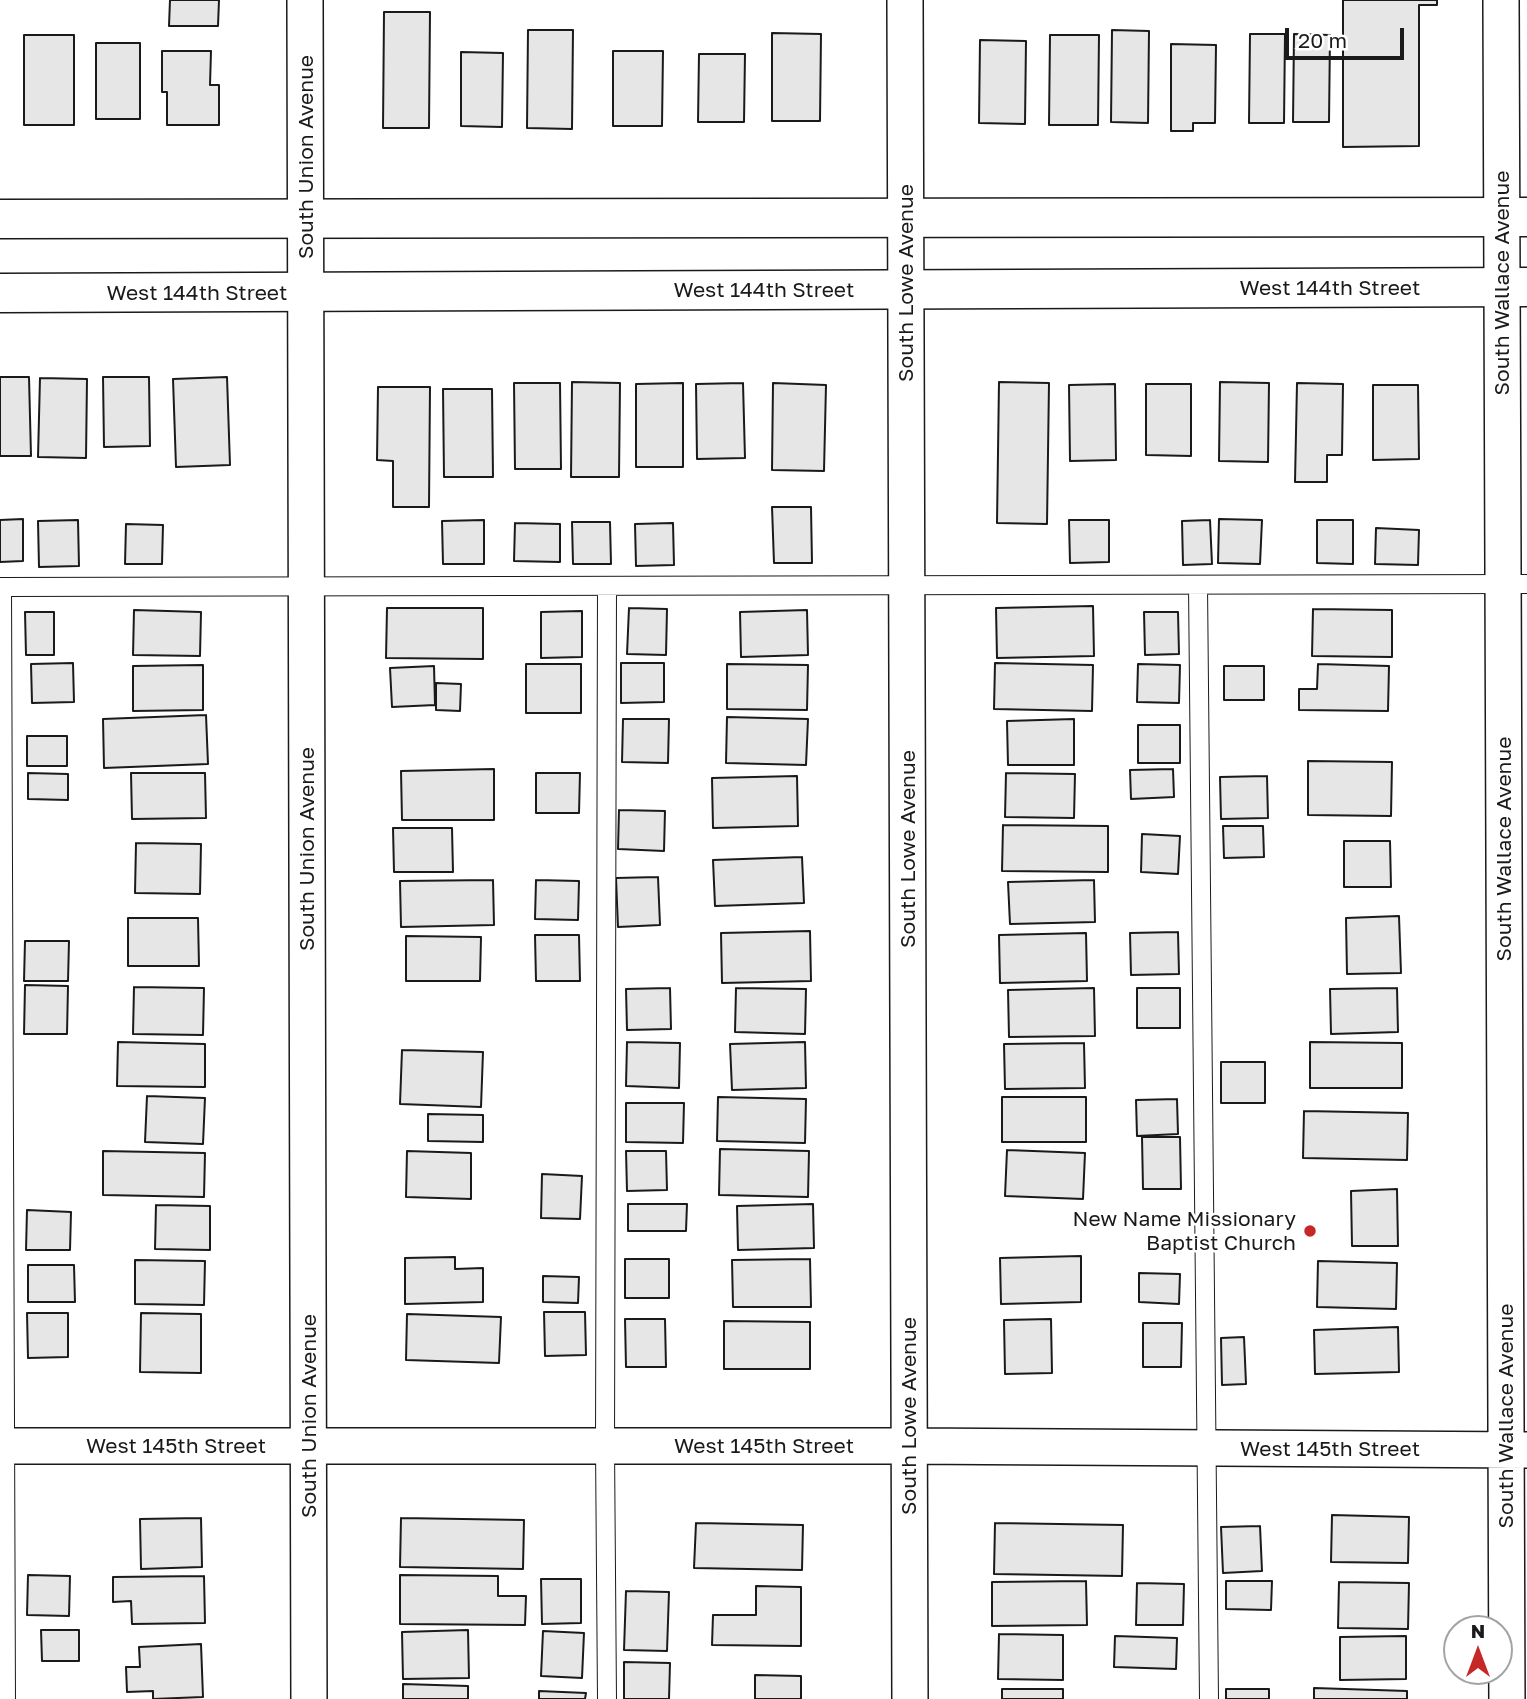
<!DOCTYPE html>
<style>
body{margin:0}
#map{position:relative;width:1527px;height:1699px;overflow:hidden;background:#fff;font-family:"Golos Text",sans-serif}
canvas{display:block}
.north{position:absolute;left:1443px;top:1615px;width:70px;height:70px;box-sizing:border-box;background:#fff;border:2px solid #a3a3a3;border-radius:50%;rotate:0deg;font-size:19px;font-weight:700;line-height:28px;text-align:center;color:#1a1a1a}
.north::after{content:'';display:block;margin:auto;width:24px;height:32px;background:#c62828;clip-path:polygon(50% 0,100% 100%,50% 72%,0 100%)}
.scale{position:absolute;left:1285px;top:28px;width:119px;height:32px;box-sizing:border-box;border:4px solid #1a1a1a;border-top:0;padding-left:9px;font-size:21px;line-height:24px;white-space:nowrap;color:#1a1a1a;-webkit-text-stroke:5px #fff;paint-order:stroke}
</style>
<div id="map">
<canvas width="1527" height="1699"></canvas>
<div class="north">N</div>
<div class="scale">20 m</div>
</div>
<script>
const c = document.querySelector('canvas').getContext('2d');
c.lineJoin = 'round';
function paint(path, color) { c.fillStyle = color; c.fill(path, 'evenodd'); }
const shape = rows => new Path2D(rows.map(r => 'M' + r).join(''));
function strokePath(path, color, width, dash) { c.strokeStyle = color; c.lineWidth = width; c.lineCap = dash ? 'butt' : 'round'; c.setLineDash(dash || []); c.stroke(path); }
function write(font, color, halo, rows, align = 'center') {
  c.font = font + ' "Golos Text",sans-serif'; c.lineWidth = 5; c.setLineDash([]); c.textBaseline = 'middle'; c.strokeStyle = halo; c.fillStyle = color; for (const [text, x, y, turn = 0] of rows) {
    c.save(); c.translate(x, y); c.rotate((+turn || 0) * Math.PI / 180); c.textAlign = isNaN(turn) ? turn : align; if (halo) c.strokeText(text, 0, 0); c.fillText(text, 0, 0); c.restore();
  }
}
const building = shape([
 [170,0,219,0,218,26,169,26,170,0],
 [1343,0,1437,0,1437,5,1419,5,1419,146,1343,147,1343,0],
 [384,12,430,12,429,128,383,128,384,12],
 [528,30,573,30,572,129,527,128,528,30],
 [1112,30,1149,31,1148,123,1111,122,1112,30],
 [772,33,821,34,820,121,772,121,772,33],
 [1250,34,1285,34,1284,123,1249,123,1250,34],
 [1294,34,1330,35,1329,122,1293,122,1294,34],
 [24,35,74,35,74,125,24,125,24,35],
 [1050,35,1099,35,1098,125,1049,125,1050,35],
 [980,40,1026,41,1025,124,979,123,980,40],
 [96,43,140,43,140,119,96,119,96,43],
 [1171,44,1216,45,1215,123,1193,123,1193,131,1171,131,1171,44],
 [162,51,211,51,210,85,219,85,219,125,167,125,167,92,162,92,162,51],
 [613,51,663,51,662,126,613,126,613,51],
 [461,52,503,53,502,127,461,126,461,52],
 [699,54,745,54,744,122,698,122,699,54],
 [0,377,29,377,31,456,0,456,0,377],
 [103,377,149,377,150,446,104,447,103,377],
 [227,377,230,465,176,467,173,379,227,377],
 [40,378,87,379,86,458,38,457,40,378],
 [572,382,620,383,619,477,571,477,572,382],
 [999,382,1049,383,1047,524,997,523,999,382],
 [1220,382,1269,383,1268,462,1219,461,1220,382],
 [514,383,560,383,561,469,515,469,514,383],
 [683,383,683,467,636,467,636,384,683,383],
 [743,383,745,458,697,459,696,384,743,383],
 [773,383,826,385,824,471,772,470,773,383],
 [1297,383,1343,384,1342,455,1327,455,1327,482,1295,482,1297,383],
 [1115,384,1116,460,1070,461,1069,385,1115,384],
 [1146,384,1191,384,1191,456,1146,455,1146,384],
 [1373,385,1418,385,1419,459,1373,460,1373,385],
 [378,387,430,387,429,507,393,507,393,461,377,460,378,387],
 [443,389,492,389,493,477,444,477,443,389],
 [772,507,811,507,812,563,774,563,772,507],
 [23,519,23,561,0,562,0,520,23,519],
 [1219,519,1262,520,1260,564,1218,563,1219,519],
 [78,520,79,566,39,567,38,521,78,520],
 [484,520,484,564,443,564,442,521,484,520],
 [1069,520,1109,520,1109,562,1070,563,1069,520],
 [1210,520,1212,564,1183,565,1182,521,1210,520],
 [1317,520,1353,520,1353,564,1317,563,1317,520],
 [572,522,610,522,611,564,573,564,572,522],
 [515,523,560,524,560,562,514,561,515,523],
 [673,523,674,565,636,566,635,524,673,523],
 [126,524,163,525,162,564,125,564,126,524],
 [1376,528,1419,530,1418,565,1375,564,1376,528],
 [1093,606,1094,656,997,658,996,608,1093,606],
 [387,608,483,608,483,659,386,658,387,608],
 [629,608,667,609,666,655,627,654,629,608],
 [1313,609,1392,610,1392,657,1312,656,1313,609],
 [134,610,201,612,200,656,133,655,134,610],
 [807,610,808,655,741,657,740,612,807,610],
 [582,611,582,657,541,658,541,612,582,611],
 [25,612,54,612,54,655,26,655,25,612],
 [1144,612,1178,612,1179,654,1145,655,1144,612],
 [73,663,74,702,32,703,31,664,73,663],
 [621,663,664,663,664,702,621,703,621,663],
 [995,663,1093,665,1092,711,994,709,995,663],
 [526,664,581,664,581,713,526,713,526,664],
 [727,664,808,665,807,710,727,709,727,664],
 [1138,664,1180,665,1179,703,1137,702,1138,664],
 [1318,664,1389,666,1388,711,1299,710,1299,689,1317,689,1318,664],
 [203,665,203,710,133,711,133,666,203,665],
 [434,666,435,705,392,707,390,668,434,666],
 [1224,666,1264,666,1264,700,1224,700,1224,666],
 [436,683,461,684,460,711,436,710,436,683],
 [206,715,208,764,104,768,103,719,206,715],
 [727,717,808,719,806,765,726,763,727,717],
 [623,719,669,719,668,763,622,762,623,719],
 [1074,719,1074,765,1008,765,1007,721,1074,719],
 [1138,725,1180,725,1180,763,1138,763,1138,725],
 [27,736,67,736,67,766,27,766,27,736],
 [1308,761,1392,762,1391,816,1308,815,1308,761],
 [494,769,494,820,402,820,401,771,494,769],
 [1173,769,1174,797,1131,799,1130,770,1173,769],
 [28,773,68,774,68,800,28,799,28,773],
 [131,773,205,773,206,818,132,819,131,773],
 [536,773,580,773,579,813,536,813,536,773],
 [1006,773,1075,774,1074,818,1005,817,1006,773],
 [797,776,798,826,713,828,712,778,797,776],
 [1267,776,1268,818,1221,819,1220,777,1267,776],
 [619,810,665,811,664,851,618,849,619,810],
 [1003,825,1108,826,1108,872,1002,871,1003,825],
 [1223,826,1263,826,1264,857,1224,858,1223,826],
 [393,828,452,828,453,872,394,872,393,828],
 [1142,834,1180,836,1178,874,1141,872,1142,834],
 [1344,841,1390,841,1391,887,1344,887,1344,841],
 [136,843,201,844,200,894,135,893,136,843],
 [802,857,804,903,715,906,713,860,802,857],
 [658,877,660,925,618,927,616,878,658,877],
 [493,880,494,925,401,927,400,881,493,880],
 [536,880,579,881,578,920,535,919,536,880],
 [1094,880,1095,922,1010,924,1008,882,1094,880],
 [1399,916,1401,973,1347,974,1346,918,1399,916],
 [128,918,198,918,199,966,128,966,128,918],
 [810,931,811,981,722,983,721,933,810,931],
 [1178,932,1179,974,1131,975,1130,933,1178,932],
 [1086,933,1087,981,1000,983,999,935,1086,933],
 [535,935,579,935,580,981,536,981,535,935],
 [406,936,481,937,480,981,406,981,406,936],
 [25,941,69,941,68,981,24,981,25,941],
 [25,985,68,986,67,1034,24,1034,25,985],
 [134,987,204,988,203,1035,133,1034,134,987],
 [670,988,671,1029,627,1030,626,989,670,988],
 [736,988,806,989,805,1034,735,1032,736,988],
 [1094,988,1095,1036,1009,1037,1008,990,1094,988],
 [1137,988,1180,988,1180,1028,1137,1028,1137,988],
 [1397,988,1398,1032,1331,1034,1330,989,1397,988],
 [118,1042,205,1044,205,1087,117,1086,118,1042],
 [627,1042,680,1043,679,1088,626,1086,627,1042],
 [805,1042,806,1088,732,1090,730,1044,805,1042],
 [1310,1042,1402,1043,1402,1088,1310,1088,1310,1042],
 [1084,1043,1085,1088,1005,1089,1004,1044,1084,1043],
 [402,1050,483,1052,481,1107,400,1104,402,1050],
 [1221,1062,1265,1062,1265,1103,1221,1103,1221,1062],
 [147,1096,205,1098,203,1144,145,1142,147,1096],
 [718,1097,806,1099,805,1143,717,1141,718,1097],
 [1002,1097,1086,1097,1086,1142,1002,1142,1002,1097],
 [1177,1099,1178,1134,1137,1136,1136,1100,1177,1099],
 [626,1103,684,1103,683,1143,626,1142,626,1103],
 [1304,1111,1408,1113,1407,1160,1303,1158,1304,1111],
 [428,1114,483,1115,483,1142,428,1141,428,1114],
 [1142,1137,1180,1137,1181,1189,1143,1189,1142,1137],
 [720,1149,809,1151,808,1197,719,1195,720,1149],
 [1007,1150,1085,1153,1083,1199,1005,1196,1007,1150],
 [103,1151,205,1153,204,1197,103,1195,103,1151],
 [407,1151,471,1153,471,1199,406,1197,407,1151],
 [626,1151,666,1151,667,1190,627,1191,626,1151],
 [542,1174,582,1176,580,1219,541,1218,542,1174],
 [1397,1189,1398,1246,1352,1246,1351,1191,1397,1189],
 [628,1204,687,1204,686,1231,628,1231,628,1204],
 [813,1204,814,1248,738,1250,737,1206,813,1204],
 [156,1205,210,1206,210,1250,155,1249,156,1205],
 [27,1210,71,1212,70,1250,26,1250,27,1210],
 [1081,1256,1081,1302,1001,1304,1000,1258,1081,1256],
 [455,1257,455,1269,483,1268,483,1302,405,1304,405,1258,455,1257],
 [625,1259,669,1259,669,1298,625,1298,625,1259],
 [810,1259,811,1307,733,1307,732,1260,810,1259],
 [135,1260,205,1261,204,1305,135,1304,135,1260],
 [1318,1261,1397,1263,1396,1309,1317,1307,1318,1261],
 [28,1265,74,1265,75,1302,28,1302,28,1265],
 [1139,1273,1180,1274,1179,1304,1139,1302,1139,1273],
 [543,1276,579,1277,578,1303,543,1302,543,1276],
 [544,1312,585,1312,586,1355,545,1356,544,1312],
 [27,1313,68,1313,68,1357,28,1358,27,1313],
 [141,1313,201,1314,201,1373,140,1372,141,1313],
 [407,1314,501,1317,499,1363,406,1360,407,1314],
 [625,1319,665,1319,666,1367,626,1367,625,1319],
 [1051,1319,1052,1373,1005,1374,1004,1320,1051,1319],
 [724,1321,810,1322,810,1369,724,1369,724,1321],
 [1143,1323,1182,1323,1181,1367,1143,1367,1143,1323],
 [1398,1327,1399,1372,1315,1374,1314,1330,1398,1327],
 [1244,1337,1246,1384,1222,1385,1221,1338,1244,1337],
 [1332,1515,1409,1517,1408,1563,1331,1562,1332,1515],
 [201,1518,202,1567,141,1569,140,1519,201,1518],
 [401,1518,524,1520,523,1569,400,1567,401,1518],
 [696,1523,803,1525,802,1570,694,1568,696,1523],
 [995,1523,1123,1525,1122,1576,994,1574,995,1523],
 [1260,1526,1262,1571,1223,1573,1221,1527,1260,1526],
 [28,1575,70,1576,69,1616,27,1615,28,1575],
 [400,1575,498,1576,498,1596,526,1596,525,1625,400,1624,400,1575],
 [204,1576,205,1623,132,1624,131,1601,113,1602,113,1577,204,1576],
 [541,1579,581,1579,581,1623,542,1624,541,1579],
 [1086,1581,1087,1625,992,1626,992,1582,1086,1581],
 [1226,1581,1272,1581,1271,1610,1226,1609,1226,1581],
 [1339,1582,1409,1583,1408,1629,1338,1628,1339,1582],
 [1137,1583,1184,1584,1183,1625,1136,1625,1137,1583],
 [756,1586,801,1587,801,1646,712,1645,713,1615,756,1615,756,1586],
 [626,1591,669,1592,667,1651,624,1650,626,1591],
 [41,1630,79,1630,79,1661,42,1661,41,1630],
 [468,1630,469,1678,403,1679,402,1632,468,1630],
 [543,1631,584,1633,582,1678,541,1676,543,1631],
 [999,1634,1063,1635,1063,1680,998,1679,999,1634],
 [1115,1636,1177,1638,1176,1669,1114,1667,1115,1636],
 [1406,1636,1406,1679,1340,1680,1340,1637,1406,1636],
 [201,1644,203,1697,153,1699,153,1691,127,1692,126,1667,140,1667,139,1647,201,1644],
 [624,1662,670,1663,669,1699,624,1699,624,1662],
 [755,1675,801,1676,801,1699,755,1699,755,1675],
 [403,1684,468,1686,468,1699,403,1699,403,1684],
 [1314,1688,1407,1691,1407,1699,1314,1699,1314,1688],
 [1002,1689,1063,1689,1063,1699,1002,1699,1002,1689],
 [1226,1689,1269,1689,1269,1699,1226,1699,1226,1689],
 [539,1691,586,1693,585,1699,539,1699,539,1691]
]);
paint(building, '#e6e6e6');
strokePath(building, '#1a1a1a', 2);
const service = shape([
 [1198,585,1209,1699],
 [607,586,605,1446,607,1699],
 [0,587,1527,584],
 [2,587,6,1699]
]);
const minor = shape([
 [305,0,309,1699],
 [905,0,910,1699],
 [1501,0,1507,1699],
 [0,1446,909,1446,1527,1450]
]);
const tertiary = shape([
 [0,219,1527,217],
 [0,293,1527,287]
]);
strokePath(service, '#1a1a1a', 20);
strokePath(minor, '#1a1a1a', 38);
strokePath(tertiary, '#1a1a1a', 41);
strokePath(service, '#fff', 18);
strokePath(minor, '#fff', 35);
strokePath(tertiary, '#fff', 38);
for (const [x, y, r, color] of [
 [1310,1231,7,"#c62828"]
]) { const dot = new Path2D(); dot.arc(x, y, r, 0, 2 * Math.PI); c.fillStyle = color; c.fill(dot); strokePath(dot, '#fff', 2.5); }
write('21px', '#1a1a1a', '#fff', [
 ["South Union Avenue",306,157,-90],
 ["South Lowe Avenue",906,283,-90],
 ["South Wallace Avenue",1502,283,-90],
 ["West 144th Street",1330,288],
 ["West 144th Street",764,290],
 ["West 144th Street",197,293],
 ["South Union Avenue",307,849,-90],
 ["South Lowe Avenue",908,849,-90],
 ["South Wallace Avenue",1504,849,-90],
 ["South Union Avenue",309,1416,-90],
 ["South Lowe Avenue",909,1416,-90],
 ["South Wallace Avenue",1506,1416,-90],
 ["West 145th Street",176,1446],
 ["West 145th Street",764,1446],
 ["West 145th Street",1330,1449]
]);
write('21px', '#1a1a1a', '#fff', [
 ["New Name Missionary",1296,1219],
 ["Baptist Church",1296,1243]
], 'right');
</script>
